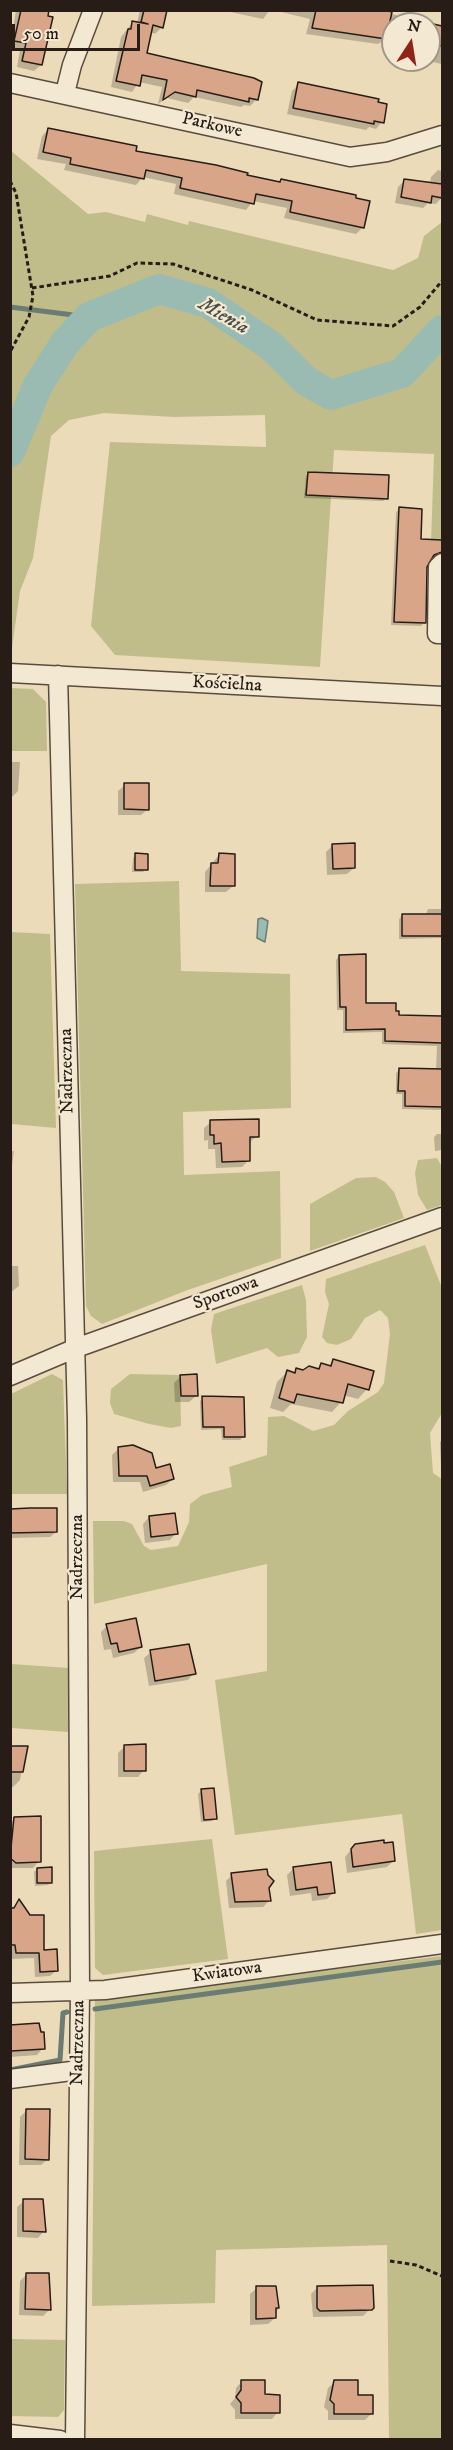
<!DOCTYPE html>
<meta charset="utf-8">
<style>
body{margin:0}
#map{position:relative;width:453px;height:2450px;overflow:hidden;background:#ecdbb9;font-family:"IM FELL DW Pica",serif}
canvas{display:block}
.frame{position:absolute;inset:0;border:12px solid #271d16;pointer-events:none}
.north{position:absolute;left:381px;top:12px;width:60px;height:60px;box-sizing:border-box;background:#f3e8d2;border:2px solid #a19787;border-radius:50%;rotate:12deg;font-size:16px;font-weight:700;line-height:24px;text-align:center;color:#271d16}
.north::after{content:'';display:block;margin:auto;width:21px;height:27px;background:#8f2418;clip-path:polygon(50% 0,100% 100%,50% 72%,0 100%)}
.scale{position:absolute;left:12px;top:24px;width:128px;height:27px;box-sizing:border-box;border:3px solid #271d16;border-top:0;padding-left:8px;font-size:18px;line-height:21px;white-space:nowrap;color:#271d16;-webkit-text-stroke:4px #f3e8d2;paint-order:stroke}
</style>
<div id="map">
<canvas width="453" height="2450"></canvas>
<div class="frame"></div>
<div class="north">N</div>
<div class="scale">50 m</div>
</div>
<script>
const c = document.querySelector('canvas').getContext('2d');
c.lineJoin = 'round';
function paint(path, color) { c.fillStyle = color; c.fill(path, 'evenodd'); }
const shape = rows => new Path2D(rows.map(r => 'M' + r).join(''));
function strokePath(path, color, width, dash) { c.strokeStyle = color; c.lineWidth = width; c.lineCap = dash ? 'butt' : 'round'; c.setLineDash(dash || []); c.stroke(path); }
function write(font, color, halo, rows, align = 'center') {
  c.font = font + ' "IM FELL DW Pica",serif'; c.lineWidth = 4.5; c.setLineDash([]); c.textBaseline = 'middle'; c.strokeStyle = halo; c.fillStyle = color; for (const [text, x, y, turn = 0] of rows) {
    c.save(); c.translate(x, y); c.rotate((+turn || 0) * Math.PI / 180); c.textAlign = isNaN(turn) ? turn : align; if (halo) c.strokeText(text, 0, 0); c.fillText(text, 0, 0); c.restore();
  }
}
paint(shape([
 [10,150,88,214,106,212,145,222,147,214,188,225,189,221,393,270,418,258,424,236,442,222,442,573,430,572,434,454,334,450,320,667,115,655,91,626,110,442,266,447,265,415,174,417,104,413,69,420,51,436,33,558,20,591,11,655],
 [11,688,33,689,46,702,47,751,11,751],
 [179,881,181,971,290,974,291,1108,183,1112,184,1175,280,1171,281,1258,185,1291,102,1324,91,1316,86,1306,75,884],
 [11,932,50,934,56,1128,11,1124],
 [437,1158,442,1167,442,1205,427,1210,418,1195,415,1173,418,1160],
 [376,1177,385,1182,394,1192,404,1218,310,1251,310,1204,356,1178],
 [425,1245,442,1288,442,1413,430,1433,433,1473,442,1479,442,1930,416,1934,402,1814,235,1835,215,1680,267,1671,267,1564,94,1604,93,1521,124,1521,132,1524,144,1546,151,1550,178,1546,189,1522,190,1504,202,1495,232,1487,229,1467,267,1455,268,1417,284,1416,313,1431,334,1425,348,1411,378,1392,384,1383,390,1334,388,1318,380,1310,365,1318,351,1339,337,1345,327,1343,322,1337,329,1304,325,1292,326,1279],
 [302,1285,306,1300,307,1337,299,1353,278,1357,267,1348,216,1364,211,1330,214,1314],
 [52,1374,63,1380,67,1494,11,1494,11,1394],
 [130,1374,180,1375,181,1426,171,1428,149,1424,114,1414,110,1403,111,1389],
 [11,1664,69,1668,68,1732,11,1728],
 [212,1839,228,1959,103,1975,95,1968,94,1851],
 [442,1956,442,2439,389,2439,387,2245,216,2250,215,2303,92,2306,95,1998],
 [11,2339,65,2340,64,2410,58,2417,11,2416]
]), '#c0bd8a');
const water = shape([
 [262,918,268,921,265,942,257,938,258,919,262,918]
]);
paint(water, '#99bbb1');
strokePath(water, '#6b7c73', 1.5);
paint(shape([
 [16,10,48,10,41,65,34,71,17,67,20,50,10,48],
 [140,10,166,10,162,27,155,34,150,32,145,55,257,99,250,106,244,105,241,107,194,97,188,103,167,98,158,104,162,87,139,82,132,92,111,87,121,37,133,22,137,23],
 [221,10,270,10,263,19],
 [273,10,378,10,428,24,393,24,393,43,382,41,378,44,306,34,310,19],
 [429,24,442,27,442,64,423,60,429,60],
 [299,84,382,122,376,129,369,127,366,130,287,114,292,91],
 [49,129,134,152,279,183,363,227,356,234,284,218,287,208,253,201,246,210,174,194,176,184,143,177,136,185,64,170,66,164,37,159,42,136],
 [438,170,442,171,442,197,436,204,428,203,423,208,395,203,398,187,404,181,430,184,431,177],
 [309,473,386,498,383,501,304,498,306,476],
 [399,509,418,579,424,623,421,626,391,625,396,512],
 [10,762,20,762,18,791,11,798],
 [125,785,148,809,141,815,118,815,118,791],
 [333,845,354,868,347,874,327,875,326,852],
 [136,855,146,869,143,872,132,872,133,858],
 [219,855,233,886,226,892,205,892,205,872],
 [428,909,442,909,442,938,399,939,399,919,402,916,425,916],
 [339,956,365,1004,397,1016,442,1017,442,1110,402,1109,402,1094,396,1094,396,1073,400,1069,436,1070,437,1046,382,1044,382,1032,343,1033,343,1010,337,1010,336,960],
 [211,1122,258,1136,248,1143,249,1160,242,1167,216,1168,215,1149,208,1149,208,1140,204,1141,204,1128],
 [437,1134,442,1134,442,1150,435,1151,434,1137],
 [10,1151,14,1151,10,1180],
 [10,1266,18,1266,19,1286,10,1293],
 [333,1361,367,1389,358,1399,343,1395,341,1402,332,1412,291,1404,283,1412,270,1408,277,1382,287,1372,293,1374,297,1370,316,1370,321,1365,328,1367],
 [181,1376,196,1396,189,1402,175,1402,174,1383],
 [203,1398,243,1437,240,1440,222,1440,221,1429,201,1430,200,1401],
 [442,1440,442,1467,441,1467,440,1442],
 [138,1447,147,1454,155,1470,173,1479,166,1485,143,1492,140,1482,113,1482,112,1455,119,1448],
 [10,1511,56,1532,50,1537,10,1538],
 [149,1517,176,1533,170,1540,145,1543,143,1524],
 [107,1626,141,1647,134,1653,113,1658,111,1649,104,1650,101,1632],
 [151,1652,194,1673,188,1680,149,1686,144,1658],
 [125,1746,144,1770,138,1777,118,1777,118,1753],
 [10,1747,26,1748,20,1780,13,1787,10,1787],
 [201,1791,215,1818,212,1821,201,1822,198,1794],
 [15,1819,39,1861,33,1868,10,1868,10,1823],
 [355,1845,394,1860,387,1867,347,1873,345,1857],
 [294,1868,334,1892,327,1899,312,1901,311,1893,290,1896,287,1875],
 [37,1869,51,1882,48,1885,35,1886,34,1872],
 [232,1875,266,1876,269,1901,263,1907,229,1908,226,1881],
 [19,1902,43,1951,56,1971,50,1976,35,1977,34,1958,11,1959,10,1909],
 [10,2027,43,2048,37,2055,10,2057],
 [26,2111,48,2159,41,2165,19,2165,20,2117],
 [24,2201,44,2231,38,2238,17,2237,17,2207],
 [26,2275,50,2309,43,2316,19,2315,20,2281],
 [318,2287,372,2307,363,2316,313,2317,311,2294],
 [257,2288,278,2308,275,2318,268,2324,250,2325,250,2294],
 [242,2381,278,2412,272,2419,235,2419,235,2410,230,2404,235,2398,236,2388],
 [335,2382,357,2396,372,2413,365,2420,328,2420,328,2411,324,2407,328,2388]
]), '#0003');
strokePath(shape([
 [10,307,89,317],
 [95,2009,442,1962],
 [10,2070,60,2060,63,2013,67,2012]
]), '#6b7c73', 5);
strokePath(shape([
 [10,452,38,385,65,343,89,317,159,289,208,303,271,346,306,381,331,395,402,373,442,330]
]), '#99bbb1', 30);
const building = shape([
 [21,10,49,10,48,16,53,17,42,65,22,61,26,43,14,41,21,10],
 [144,10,167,10,163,28,153,25,147,53,254,78,262,82,258,100,249,98,249,102,197,90,196,97,175,92,163,100,167,80,142,75,140,86,116,81,128,29,131,29,132,21,148,24,141,22,144,10],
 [316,10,384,10,392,12,386,39,312,28,316,10],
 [429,23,442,26,442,46,429,43,429,23],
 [298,82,379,99,378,102,387,104,384,123,374,121,374,124,293,108,298,82],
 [48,128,137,146,136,151,216,165,248,173,247,175,280,182,281,179,356,195,356,198,370,201,364,228,290,212,292,201,256,194,254,204,180,188,182,178,146,170,144,179,70,164,71,158,43,152,48,128],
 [404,179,442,184,442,198,432,196,431,203,401,197,404,179],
 [308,472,389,475,388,499,306,495,308,472],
 [399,507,422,509,421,539,442,540,442,552,434,555,427,567,426,623,394,622,399,507],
 [124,783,149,783,149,810,124,809,124,783],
 [355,843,355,868,333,869,332,844,355,843],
 [135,853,148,854,148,870,135,870,135,853],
 [219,853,235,854,235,886,210,886,211,863,218,863,219,853],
 [402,914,442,914,442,936,402,936,402,914],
 [366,954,366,1003,396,1003,396,1011,399,1011,399,1015,442,1016,442,1043,385,1041,385,1029,346,1030,346,1007,340,1007,339,955,366,954],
 [399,1068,442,1069,442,1107,405,1106,405,1091,398,1091,399,1068],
 [259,1119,259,1137,250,1137,250,1161,222,1162,221,1143,214,1144,214,1135,210,1135,210,1120,259,1119],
 [333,1359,374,1371,369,1390,348,1384,343,1403,297,1394,294,1403,279,1398,287,1370,295,1373,296,1368,303,1370,309,1366,319,1369,321,1363,331,1366,333,1359],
 [197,1374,198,1396,181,1396,180,1375,197,1374],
 [202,1396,244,1397,245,1437,224,1437,224,1427,203,1427,202,1396],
 [133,1445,152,1453,156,1468,170,1464,174,1479,150,1486,147,1476,119,1476,118,1447,133,1445],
 [30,1508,57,1508,57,1532,10,1533,10,1509,30,1508],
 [175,1513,178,1534,151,1537,149,1516,175,1513],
 [136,1618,142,1647,119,1652,117,1643,111,1644,106,1624,136,1618],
 [189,1644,196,1674,155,1681,150,1650,189,1644],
 [146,1744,146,1771,124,1771,124,1745,146,1744],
 [10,1746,28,1746,23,1772,10,1772,10,1746],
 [214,1788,217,1819,204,1820,201,1789,214,1788],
 [41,1816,41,1862,16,1863,10,1858,14,1817,41,1816],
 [384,1840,384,1843,393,1842,395,1861,353,1867,351,1849,355,1844,384,1840],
 [331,1862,335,1893,318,1895,317,1887,296,1890,293,1867,331,1862],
 [52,1867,52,1883,37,1883,37,1868,52,1867],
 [267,1869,268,1875,274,1881,269,1888,271,1901,235,1902,231,1873,267,1869],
 [19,1899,30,1915,44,1915,44,1950,57,1949,58,1971,40,1972,39,1953,16,1953,15,1945,10,1945,10,1908,14,1908,19,1899],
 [39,2023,41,2032,44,2032,45,2049,11,2051,10,2025,39,2023],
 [26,2109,50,2109,49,2160,25,2159,26,2109],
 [23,2199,43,2199,46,2232,23,2231,23,2199],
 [26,2273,49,2273,51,2310,25,2309,26,2273],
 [373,2285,374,2308,372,2310,320,2311,317,2308,317,2286,373,2285],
 [256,2286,276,2286,279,2308,276,2308,276,2318,256,2319,256,2286],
 [241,2380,265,2380,265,2394,280,2395,280,2413,241,2413,241,2403,236,2397,241,2390,241,2380],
 [334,2380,358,2380,358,2395,373,2395,373,2414,334,2414,334,2404,330,2400,334,2380]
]);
paint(building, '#d8a588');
strokePath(building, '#271d16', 1.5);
const minor = shape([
 [10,83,350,157,387,152,442,135],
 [65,93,72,65,93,10],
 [442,563,438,567,437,634,442,634],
 [10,673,442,696],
 [58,675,77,1419,80,1992,75,2440],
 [10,1376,76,1348,442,1217],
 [10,1993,105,1990,442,1944],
 [10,2079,79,2070],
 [10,2434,60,2440]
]);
strokePath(minor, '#584c3f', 21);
strokePath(shape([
 [10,181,16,193,33,296,29,317,10,352],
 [32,288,110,276,137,263,173,264,252,290,317,320,393,326,420,307,442,281],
 [390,2261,416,2265,442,2276]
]), '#271d16', 3, [4.5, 3]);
strokePath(minor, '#f3e8d2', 18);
write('18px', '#271d16', '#f3e8d2', [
 ["Parkowe",212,126,13],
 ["Kościelna",227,685,3],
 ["Nadrzeczna",68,1071,-91],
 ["Sportowa",226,1294,-20],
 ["Nadrzeczna",78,1557,-90],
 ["Kwiatowa",227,1973,-8],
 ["Nadrzeczna",79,2043,-89]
]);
write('italic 20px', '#494c44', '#f3e8d2', [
 ["Mienia",223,317,30]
]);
</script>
